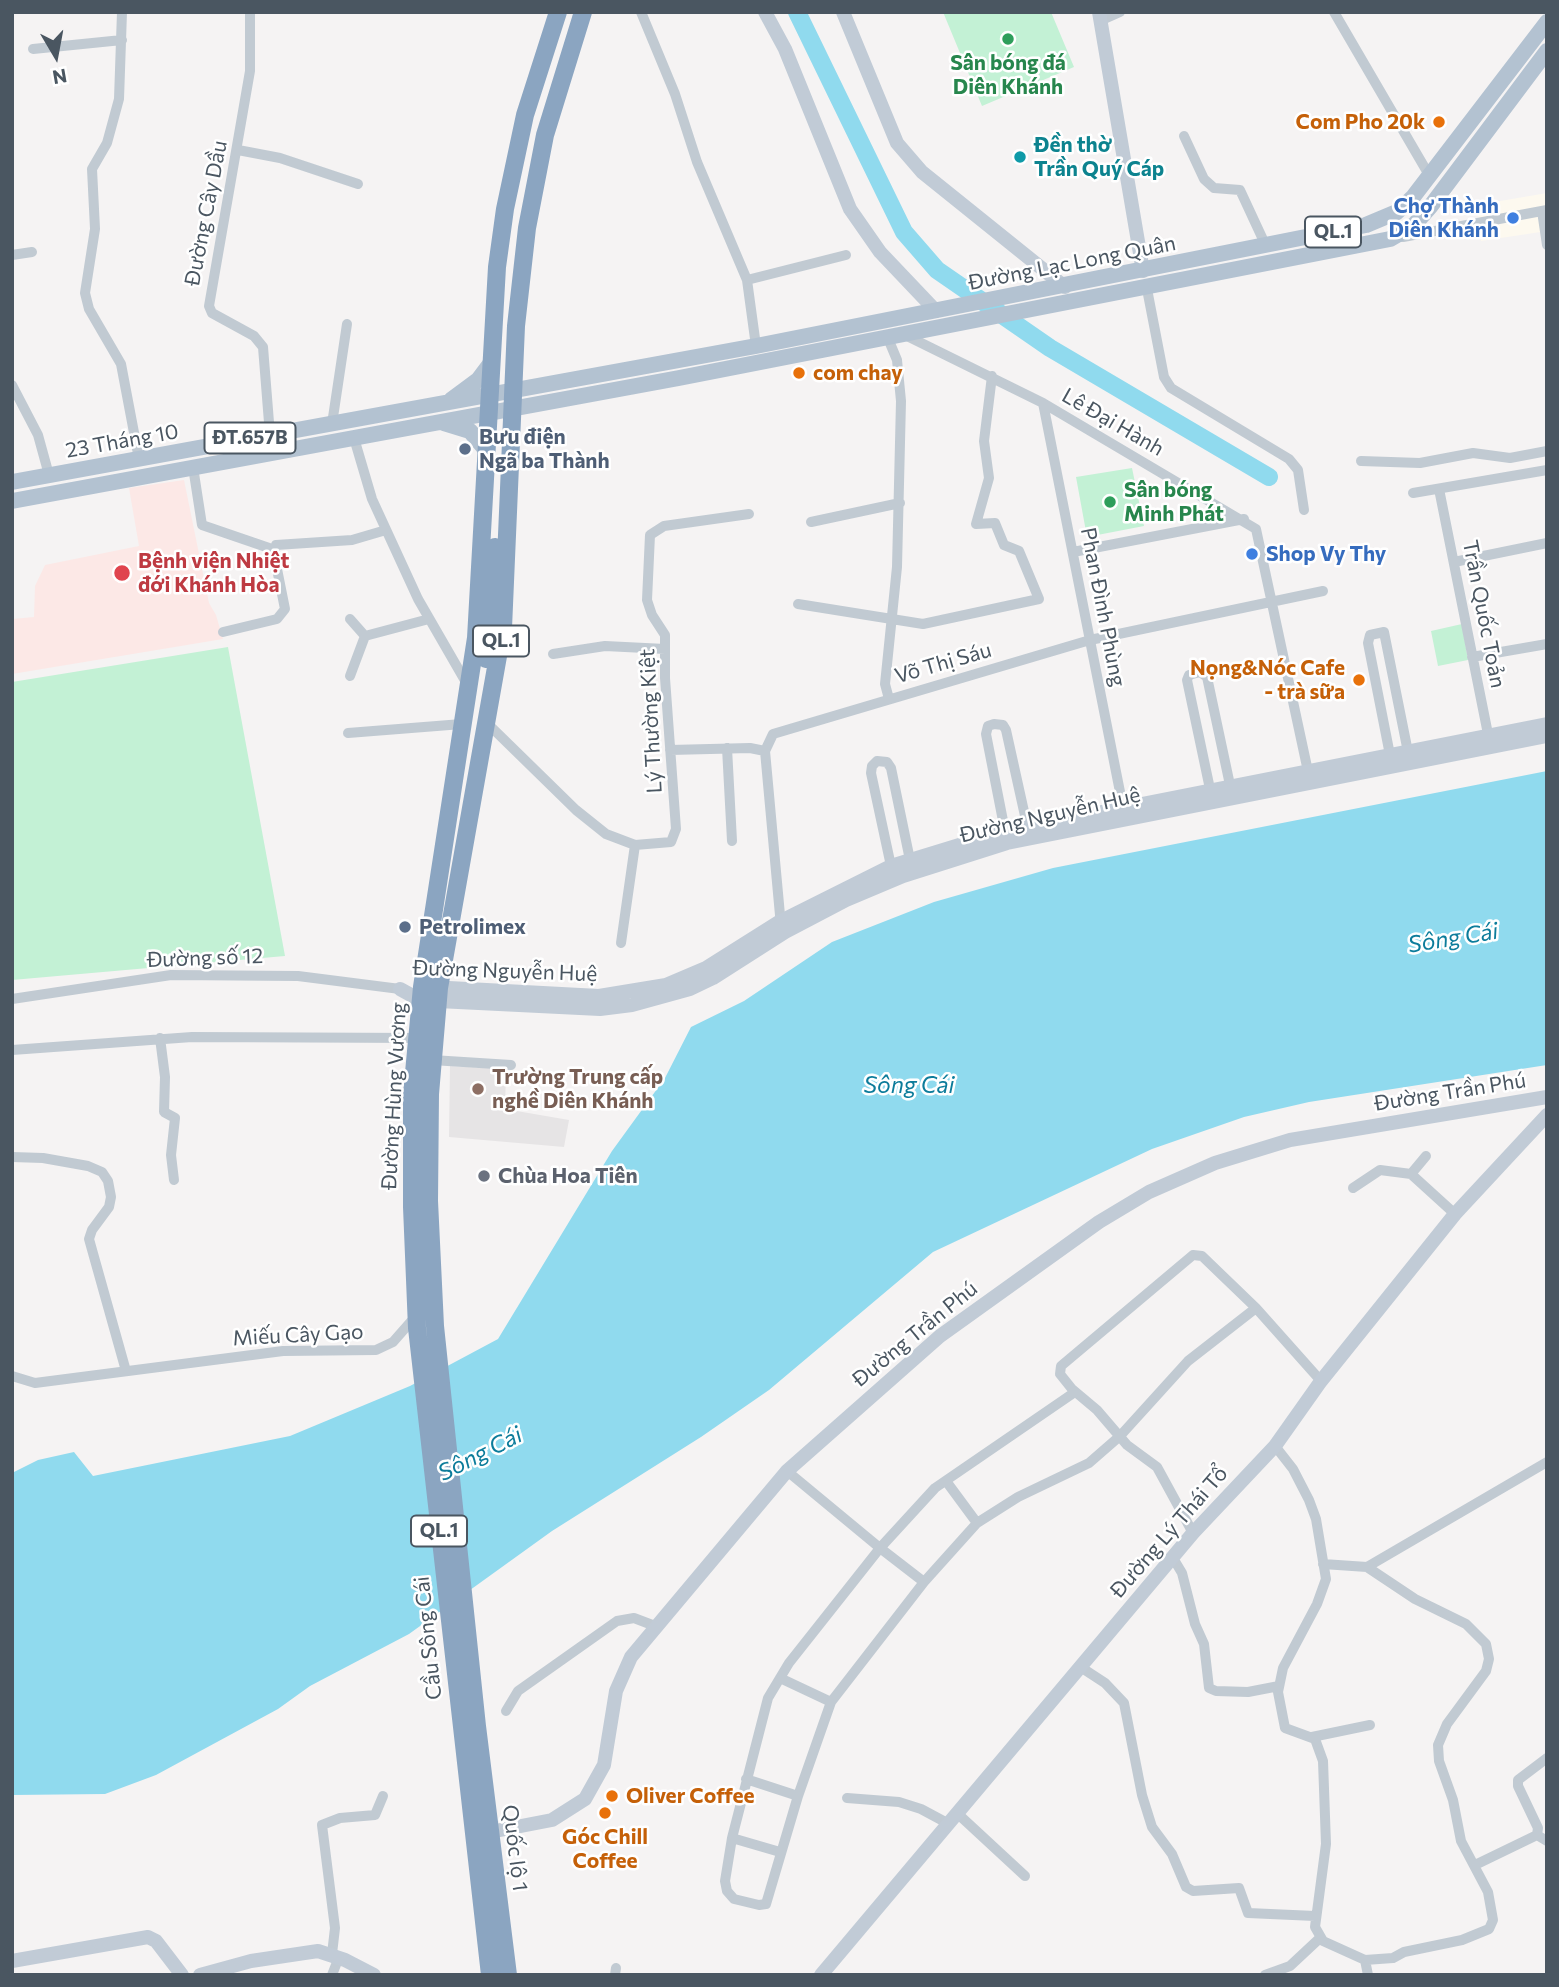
<!DOCTYPE html>
<meta charset="utf-8">
<style>
body{margin:0}
#map{position:relative;width:1559px;height:1987px;overflow:hidden;background:#f5f3f3;font-family:Commissioner,sans-serif}
canvas{display:block}
.frame{position:absolute;inset:0;border:14px solid #4a5661;pointer-events:none}
.north{position:absolute;left:21px;top:21px;width:70px;height:70px;-webkit-text-stroke:5px #fff;paint-order:stroke;rotate:170deg;font-size:19px;font-weight:700;line-height:28px;text-align:center;color:#4a5661}
.north::after{content:'';display:block;margin:auto;width:24px;height:32px;background:#4a5661;clip-path:polygon(50% 0,100% 100%,50% 72%,0 100%)}
</style>
<div id="map">
<canvas width="1559" height="1987"></canvas>
<div class="frame"></div>
<div class="north">N</div>
</div>
<script>
const c = document.querySelector('canvas').getContext('2d');
c.lineJoin = 'round';
function paint(path, color) { c.fillStyle = color; c.fill(path, 'evenodd'); }
const shape = rows => new Path2D(rows.map(r => 'M' + r).join(''));
function strokePath(path, color, width, dash) { c.strokeStyle = color; c.lineWidth = width; c.lineCap = dash ? 'butt' : 'round'; c.setLineDash(dash || []); c.stroke(path); }
function write(font, color, halo, rows, align = 'center') {
  c.font = font + ' Commissioner,sans-serif'; c.lineWidth = 5; c.setLineDash([]); c.textBaseline = 'middle'; c.strokeStyle = halo; c.fillStyle = color; for (const [text, x, y, turn = 0] of rows) {
    c.save(); c.translate(x, y); c.rotate((+turn || 0) * Math.PI / 180); c.textAlign = isNaN(turn) ? turn : align; if (halo) c.strokeText(text, 0, 0); c.fillText(text, 0, 0); c.restore();
  }
}
paint(shape([
 [1547,193,1547,231,1481,241,1477,205]
]), '#fdf9ef');
paint(shape([
 [450,1066,506,1069,505,1109,569,1120,564,1147,449,1137]
]), '#e6e4e5');
paint(shape([
 [184,480,209,603,216,615,223,639,12,674,12,619,34,617,35,586,45,565,139,546,129,488]
]), '#fce8e6');
paint(shape([
 [943,12,1051,12,1074,67,982,106],
 [1132,468,1144,526,1087,537,1076,477],
 [1462,624,1468,660,1438,666,1431,631],
 [228,647,285,956,12,980,12,682]
]), '#c3f1d5');
paint(shape([
 [1547,771,1547,1065,1309,1102,1244,1117,1152,1149,933,1252,769,1390,701,1437,552,1531,409,1634,310,1686,278,1709,156,1775,105,1794,12,1795,12,1473,38,1460,74,1452,93,1476,290,1436,410,1386,498,1339,612,1151,665,1078,691,1027,744,1001,832,942,934,902,1053,868]
]), '#90daee');
strokePath(shape([
 [797,12,904,232,937,270,1050,348,1269,477]
]), '#90daee', 18);
strokePath(shape([
 [122,12,119,99,107,143,92,169,95,229,85,293,89,309,121,364,139,459],
 [250,12,250,71,209,306,212,313,254,336,263,347,270,435],
 [641,12,675,94,697,162,747,280,756,346],
 [1334,12,1429,175],
 [1102,20,1120,12],
 [33,49,122,40],
 [1184,136,1204,179,1214,188,1240,190,1266,246],
 [238,150,280,158,358,184],
 [1542,211,1547,245],
 [1403,237,1547,210],
 [12,255,32,252],
 [747,280,846,255],
 [1147,289,1164,377,1171,388,1289,459,1298,470,1304,510],
 [903,334,1043,403,1256,529,1309,776],
 [887,336,897,360,901,401,897,567,885,684,889,699],
 [12,385,38,435,49,475],
 [1043,403,1124,812],
 [332,424,347,324],
 [354,438,372,499,418,599,467,684],
 [1361,461,1420,463,1473,453,1510,458,1547,451],
 [193,467,202,525,275,550],
 [1439,489,1489,739],
 [1413,493,1547,470],
 [811,522,900,503],
 [1073,552,1244,519],
 [1454,562,1547,543],
 [798,604,923,624,1039,599,1019,551,1004,545,995,523,976,524,989,478,984,441,992,376],
 [350,619,365,636,429,619],
 [223,632,277,619,285,609,274,554,276,545,352,540,386,530],
 [553,654,605,646,665,649],
 [1472,657,1547,644],
 [350,676,365,636],
 [487,723,576,810,606,834,635,845,671,842,676,829,665,678,665,635,652,615,647,600,650,535,664,526,749,514],
 [348,733,462,724],
 [727,748,732,841],
 [670,750,750,748,765,751],
 [1390,755,1368,643,1370,635,1384,632,1408,752],
 [877,761,887,762,891,768,910,860,903,876,891,866,871,773,872,766,877,761],
 [1210,789,1187,680,1189,675,1200,672,1207,677,1230,785],
 [1005,831,986,734,988,726,994,724,1003,725,1006,730,1027,825],
 [781,926,765,751,773,734,1090,640,1323,591],
 [621,943,635,845],
 [12,999,171,975,298,976,400,989],
 [160,1038,165,1077,164,1112,175,1118,171,1155,174,1180],
 [12,1050,192,1037,420,1038],
 [432,1060,511,1065],
 [12,1157,43,1158,88,1166,102,1172,108,1181,111,1197,109,1207,92,1230,89,1239,126,1371],
 [1411,1174,1426,1156],
 [1353,1188,1380,1170,1411,1174,1455,1214],
 [12,1376,35,1383,283,1351,376,1350,393,1342,415,1317],
 [1075,1392,935,1488,880,1548,924,1582,977,1523,1018,1497,1089,1463,1120,1436,1188,1361,1256,1308,1321,1381],
 [1275,1446,1293,1469,1309,1500,1316,1519,1326,1579,1317,1604,1283,1668,1278,1692,1285,1728,1315,1739,1323,1761,1326,1844,1315,1927,1323,1941,1365,1960,1368,1975],
 [787,1471,880,1548,789,1663,768,1698,732,1838,725,1881,727,1891,734,1899,759,1905,766,1904,798,1796,831,1702,924,1582],
 [946,1481,977,1523],
 [1193,1533,1157,1467,1127,1445,1097,1410,1072,1389,1060,1374,1061,1366,1193,1255,1202,1256,1256,1308],
 [1173,1558,1182,1573,1195,1624,1204,1644,1209,1688,1216,1691,1248,1692,1279,1686],
 [1323,1564,1367,1567,1547,1462],
 [1079,1666,1105,1683,1124,1703,1142,1795,1152,1827,1172,1854,1186,1887,1193,1891,1239,1888,1248,1913,1315,1916],
 [780,1678,831,1702],
 [506,1711,518,1691,617,1621,634,1618,655,1626],
 [1312,1737,1370,1725],
 [746,1779,798,1796],
 [847,1798,899,1802,921,1809,949,1824],
 [958,1814,1025,1876],
 [1537,1835,1538,1828,1518,1786,1518,1780,1547,1758],
 [732,1838,780,1852],
 [1475,1865,1537,1835,1547,1841],
 [332,1954,335,1928,322,1825,340,1818,375,1815,383,1796],
 [1365,1960,1393,1958,1404,1952,1462,1940,1489,1929,1493,1920,1488,1892,1461,1841,1453,1800,1439,1761,1438,1745,1447,1724,1486,1671,1489,1659,1486,1644,1466,1624,1415,1599,1367,1567],
 [332,1975,339,1957],
 [615,1975,616,1968],
 [1265,1975,1290,1966,1320,1938]
]), '#c1cad2', 10);
strokePath(shape([
 [765,12,785,49,850,209,880,252,936,311],
 [843,12,897,143,922,172,1065,287],
 [1099,12,1143,271],
 [430,987,599,996,666,985,706,968,779,922,891,866,1005,831,1547,724],
 [400,989,420,1000,438,1001,600,1009,632,1005,690,989,713,978,785,932,846,900,903,876,1007,843,1547,736],
 [490,1832,552,1820,585,1799,604,1765,616,1691,631,1657,787,1471,940,1336,1099,1222,1149,1192,1215,1163,1290,1140,1547,1097],
 [12,1961,148,1937,156,1941,182,1975],
 [200,1975,251,1961,318,1951,345,1960,374,1975],
 [821,1975,1193,1533,1275,1446,1321,1381,1455,1214,1547,1115]
]), '#c1cbd6', 14);
strokePath(shape([
 [451,400,478,380,490,364],
 [444,423,470,431,486,450],
 [12,482,756,346,1366,225,1397,212,1413,197,1547,22],
 [12,501,679,378,1390,239,1414,225,1430,207,1547,51]
]), '#b3c2d1', 16);
strokePath(shape([
 [486,659,495,547],
 [490,1975,417,1328,412,1207,412,1094,422,987,476,638,497,267,505,209,525,115,558,12],
 [508,1975,477,1726,435,1326,429,1201,430,1094,439,988,503,628,516,326,527,228,545,135,583,12]
]), '#8ba5c1', 18);
for (const [x, y, r, color] of [
 [1008,39,7,"#2e9e5b"],
 [1439,122,7,"#e8710a"],
 [1020,157,7,"#0f9aa8"],
 [1513,218,7,"#3f7fe0"],
 [799,373,7,"#e8710a"],
 [465,449,7,"#5c6f8a"],
 [1110,502,7,"#2e9e5b"],
 [1252,554,7,"#3f7fe0"],
 [122,573,9,"#e0444e"],
 [1359,680,7,"#e8710a"],
 [405,927,7,"#5c6f8a"],
 [478,1089,7,"#8d6e63"],
 [484,1176,7,"#6b7280"],
 [612,1796,7,"#e8710a"],
 [605,1813,7,"#e8710a"]
]) { const dot = new Path2D(); dot.arc(x, y, r, 0, 2 * Math.PI); c.fillStyle = color; c.fill(dot); strokePath(dot, '#fff', 2.5); }
for (const [x, y, w] of [
 [1333,232,56],
 [250,438,91],
 [501,641,56],
 [439,1531,56]
]) { const box = new Path2D(); box.roundRect(x - w / 2, y - 15.5, w, 31, 5); c.fillStyle = '#fff'; c.fill(box); strokePath(box, '#4a5661', 2); }
write('bold 19px', '#4a5661', null, [
 ["QL.1",1333,232],
 ["ĐT.657B",250,438],
 ["QL.1",501,641],
 ["QL.1",439,1531]
]);
write('bold 21px', '#27864d', '#fff', [
 ["Sân bóng đá",1008,63],
 ["Diên Khánh",1008,87],
 ["Sân bóng",1124,490,"left"],
 ["Minh Phát",1124,514,"left"]
]);
write('bold 21px', '#c56008', '#fff', [
 ["Com Pho 20k",1425,122],
 ["com chay",813,373,"left"],
 ["Nọng&Nóc Cafe",1345,668],
 ["- trà sữa",1345,692],
 ["Oliver Coffee",626,1796,"left"],
 ["Góc Chill",605,1837,"center"],
 ["Coffee",605,1861,"center"]
], 'right');
write('bold 21px', '#0d838f', '#fff', [
 ["Đền thờ",1034,145],
 ["Trần Quý Cáp",1034,169]
], 'left');
write('bold 21px', '#366cbe', '#fff', [
 ["Chợ Thành",1499,206],
 ["Diên Khánh",1499,230],
 ["Shop Vy Thy",1266,554,"left"]
], 'right');
write('21px', '#4a5661', '#fff', [
 ["Đường Cây Dầu",206,213,-79],
 ["Đường Lạc Long Quân",1072,263,-11],
 ["Lê Đại Hành",1113,422,30],
 ["23 Tháng 10",122,441,-10],
 ["Phan Đình Phùng",1103,607,79],
 ["Trần Quốc Toản",1484,614,79],
 ["Võ Thị Sáu",943,663,-16],
 ["Lý Thường Kiệt",651,721,-93],
 ["Đường Nguyễn Huệ",1050,815,-13],
 ["Đường số 12",205,958,-2],
 ["Đường Nguyễn Huệ",505,971,2],
 ["Đường Trần Phú",1450,1092,-9],
 ["Đường Hùng Vương",394,1096,-87],
 ["Đường Trần Phú",915,1334,-39],
 ["Miếu Cây Gạo",298,1335,-3],
 ["Đường Lý Thái Tổ",1169,1532,-49],
 ["Cầu Sông Cái",428,1638,-96],
 ["Quốc lộ 1",515,1848,83]
]);
write('bold 21px', '#4e5e75', '#fff', [
 ["Bưu điện",479,437],
 ["Ngã ba Thành",479,461],
 ["Petrolimex",419,927]
], 'left');
write('bold 21px', '#be3a42', '#fff', [
 ["Bệnh viện Nhiệt",138,561],
 ["đới Khánh Hòa",138,585]
], 'left');
write('bold 21px', '#785e54', '#fff', [
 ["Trường Trung cấp",492,1077],
 ["nghề Diên Khánh",492,1101]
], 'left');
write('bold 21px', '#5b616d', '#fff', [
 ["Chùa Hoa Tiên",498,1176]
], 'left');
write('italic 23px', '#0c7c9b', '#fff', [
 ["Sông Cái",1453,938,-9],
 ["Sông Cái",909,1085],
 ["Sông Cái",480,1454,-27]
]);
</script>
